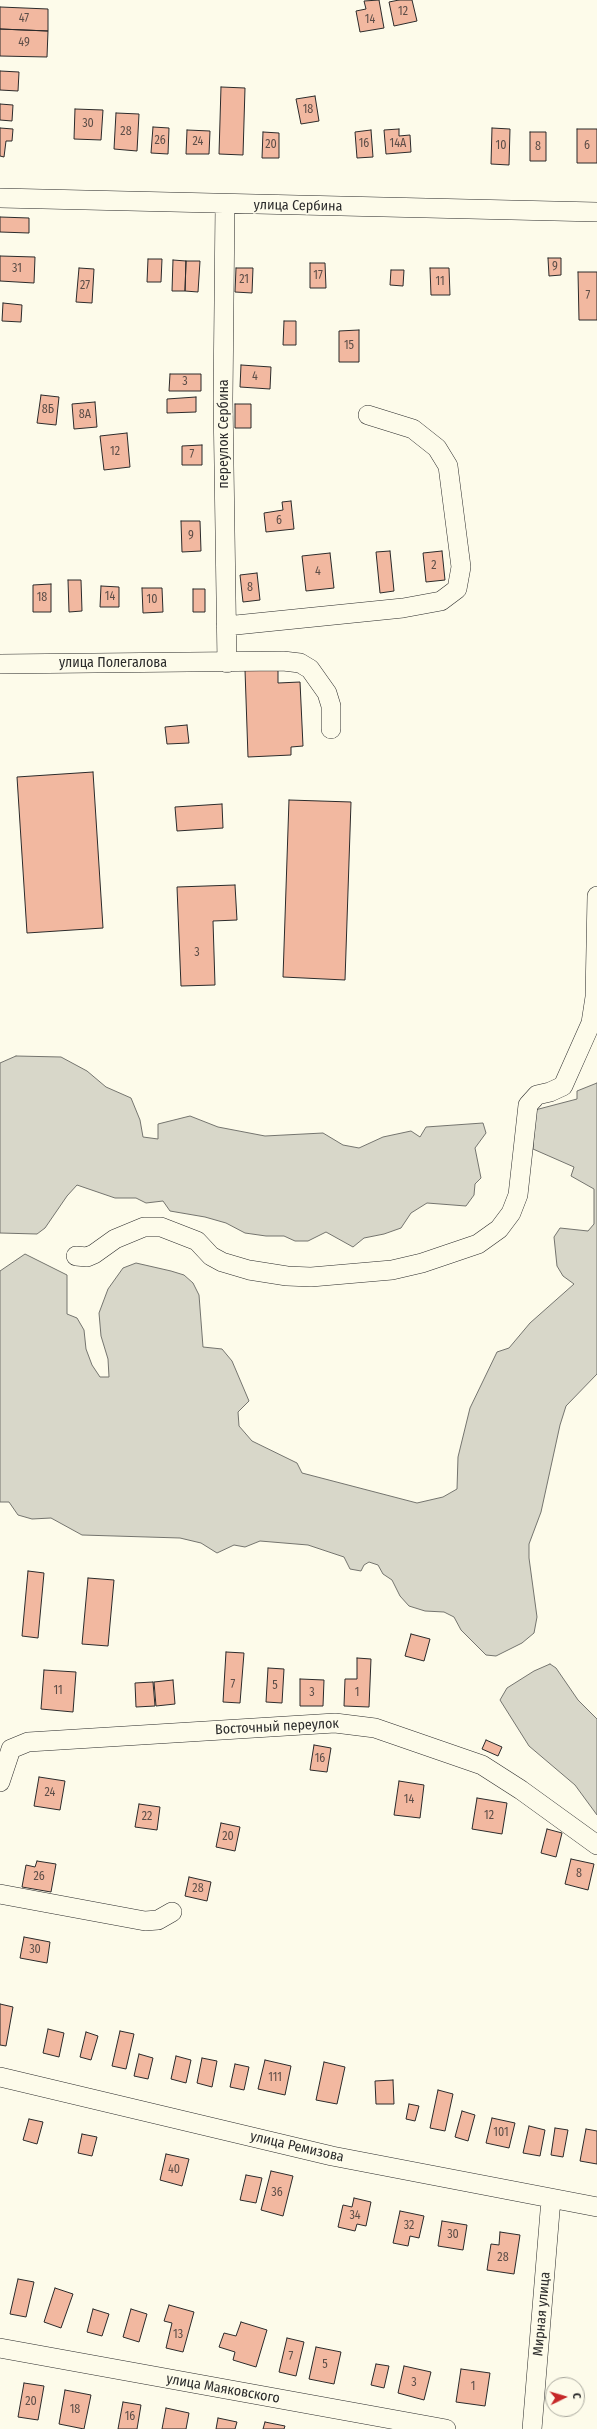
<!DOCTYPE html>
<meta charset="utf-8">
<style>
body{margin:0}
#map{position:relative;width:597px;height:2429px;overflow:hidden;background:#fdfbea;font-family:"Fira Sans Condensed",sans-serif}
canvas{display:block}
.north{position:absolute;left:545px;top:2377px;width:40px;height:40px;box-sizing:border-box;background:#fdfbea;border:1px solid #a9a89e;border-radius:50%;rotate:85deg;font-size:11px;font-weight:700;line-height:16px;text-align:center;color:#2b2b2b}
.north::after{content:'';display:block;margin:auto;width:14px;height:18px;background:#c62828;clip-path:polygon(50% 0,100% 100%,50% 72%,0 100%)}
</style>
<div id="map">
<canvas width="597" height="2429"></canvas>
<div class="north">С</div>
</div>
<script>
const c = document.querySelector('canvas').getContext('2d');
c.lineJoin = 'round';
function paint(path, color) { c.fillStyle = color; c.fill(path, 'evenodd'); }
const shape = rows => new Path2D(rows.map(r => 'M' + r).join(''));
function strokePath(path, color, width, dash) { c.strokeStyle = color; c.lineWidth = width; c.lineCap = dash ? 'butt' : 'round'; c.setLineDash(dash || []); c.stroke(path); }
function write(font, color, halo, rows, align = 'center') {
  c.font = font + ' "Fira Sans Condensed",sans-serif'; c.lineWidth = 3; c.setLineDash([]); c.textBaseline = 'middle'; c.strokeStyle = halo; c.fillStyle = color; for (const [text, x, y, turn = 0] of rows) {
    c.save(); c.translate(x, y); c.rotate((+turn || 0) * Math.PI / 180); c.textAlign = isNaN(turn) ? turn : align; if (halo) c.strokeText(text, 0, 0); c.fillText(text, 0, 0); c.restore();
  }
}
const water = shape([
 [16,1056,61,1057,87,1071,106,1087,131,1098,140,1120,143,1137,158,1139,158,1124,190,1116,218,1127,265,1136,323,1133,343,1145,359,1148,383,1137,411,1131,420,1137,426,1127,483,1123,486,1133,475,1148,481,1178,475,1184,474,1195,466,1206,427,1203,411,1213,401,1228,384,1234,364,1238,353,1247,326,1232,308,1241,295,1241,284,1236,266,1236,245,1233,226,1223,205,1217,170,1211,163,1201,146,1203,136,1198,115,1198,77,1185,67,1196,45,1228,37,1234,0,1233,0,1063,16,1056],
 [597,1083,597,1374,566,1406,560,1425,541,1512,529,1544,529,1558,537,1617,534,1633,522,1643,496,1656,486,1655,461,1630,454,1617,444,1612,425,1611,409,1606,400,1596,392,1580,383,1574,378,1565,369,1562,364,1565,361,1571,350,1569,344,1557,308,1545,260,1541,245,1547,234,1545,217,1553,201,1543,180,1538,82,1535,51,1518,32,1519,18,1515,9,1502,0,1502,0,1271,25,1254,67,1275,67,1314,77,1318,84,1330,86,1349,92,1365,100,1377,109,1377,108,1359,101,1336,99,1313,108,1289,123,1268,136,1263,171,1271,184,1275,193,1283,199,1295,203,1347,222,1349,232,1361,249,1401,238,1412,239,1426,252,1441,297,1463,302,1473,417,1503,443,1497,457,1489,458,1457,470,1408,497,1352,509,1348,530,1323,574,1284,563,1276,557,1266,554,1237,560,1228,588,1231,594,1224,594,1189,571,1176,574,1167,533,1149,535,1110,577,1099,577,1091,597,1083],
 [550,1664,556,1668,578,1700,597,1719,597,1815,575,1785,529,1746,500,1700,507,1688,534,1671,550,1664]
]);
paint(water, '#d8d7c9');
strokePath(water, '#74746e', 1);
const building = shape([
 [379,0,384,28,360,32,356,11,366,9,364,1,379,0],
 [399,0,412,0,417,21,394,26,389,2,399,0],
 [0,7,48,9,48,31,0,29,0,7],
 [0,29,48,31,47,57,0,56,0,29],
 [0,71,19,72,18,91,0,90,0,71],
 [221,87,245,88,243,155,219,154,221,87],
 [315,96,319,121,301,124,296,99,315,96],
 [0,104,13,105,12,121,0,120,0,104],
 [75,109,103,110,101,140,74,139,75,109],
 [116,113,139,114,137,151,114,149,116,113],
 [153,127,169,128,168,154,151,153,153,127],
 [0,128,13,129,12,141,6,141,4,157,0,156,0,128],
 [492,128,510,129,509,165,491,164,492,128],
 [399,129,399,136,410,135,411,152,386,154,384,130,399,129],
 [577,129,597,129,597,163,577,163,577,129],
 [187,130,210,131,209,154,186,154,187,130],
 [371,130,373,157,357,158,355,132,371,130],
 [263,132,279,133,279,158,262,158,263,132],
 [530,132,546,132,546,161,530,161,530,132],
 [0,217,29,218,29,233,0,232,0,217],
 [0,256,35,257,34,283,0,281,0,256],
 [548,258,561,258,561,275,549,276,548,258],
 [148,259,162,259,161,282,147,282,148,259],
 [173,260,186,261,185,291,172,291,173,260],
 [186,261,200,261,198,292,185,291,186,261],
 [310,263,325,263,326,288,310,288,310,263],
 [79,268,94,269,92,303,76,302,79,268],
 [236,268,253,268,252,293,235,292,236,268],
 [430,268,449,268,450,295,431,295,430,268],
 [391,270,404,270,403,286,390,285,391,270],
 [578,272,597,272,597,320,579,320,578,272],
 [3,303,22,305,21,322,2,321,3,303],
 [284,321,296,321,296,345,283,345,284,321],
 [359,330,359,362,339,362,339,331,359,330],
 [241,365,271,367,270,389,240,387,241,365],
 [170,374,201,374,201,391,169,391,170,374],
 [41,395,59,397,56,425,37,423,41,395],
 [196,397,196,412,167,413,167,399,196,397],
 [95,402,97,427,74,429,72,404,95,402],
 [235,404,251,404,251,428,235,428,235,404],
 [127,433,130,467,104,470,100,436,127,433],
 [202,445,202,465,182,465,182,446,202,445],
 [291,501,294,529,266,532,264,513,283,510,282,502,291,501],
 [181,521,200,521,201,551,182,552,181,521],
 [390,551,394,591,380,593,376,552,390,551],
 [442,551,445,580,426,582,423,553,442,551],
 [330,553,334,588,306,591,302,556,330,553],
 [257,573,260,600,243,602,240,575,257,573],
 [68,580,81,580,82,611,69,612,68,580],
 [51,584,51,612,33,612,33,585,51,584],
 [101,586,119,587,119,607,100,607,101,586],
 [142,588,162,588,163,612,143,613,142,588],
 [193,589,205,589,205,612,193,612,193,589],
 [278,668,278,683,300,682,303,746,291,747,291,755,248,757,245,670,278,668],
 [187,725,189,743,167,744,165,727,187,725],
 [93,772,103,928,27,933,17,777,93,772],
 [289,800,351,802,345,980,283,977,289,800],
 [222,804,223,828,177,831,175,807,222,804],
 [235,885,237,920,213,921,215,985,181,986,177,887,235,885],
 [28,1571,44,1573,38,1638,22,1636,28,1571],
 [88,1578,114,1580,108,1646,82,1644,88,1578],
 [411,1634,430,1639,424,1661,405,1656,411,1634],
 [226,1652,244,1653,240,1703,223,1702,226,1652],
 [357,1658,371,1659,369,1707,344,1706,345,1679,357,1679,357,1658],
 [268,1668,284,1669,282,1703,266,1702,268,1668],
 [44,1670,76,1672,73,1712,41,1709,44,1670],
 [300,1679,324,1680,323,1706,300,1706,300,1679],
 [173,1680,175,1704,156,1706,154,1682,173,1680],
 [153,1682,155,1706,136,1707,135,1683,153,1682],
 [486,1740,502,1747,498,1756,482,1749,486,1740],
 [314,1745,331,1748,327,1772,310,1770,314,1745],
 [39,1777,65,1781,60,1810,34,1806,39,1777],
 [399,1781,424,1785,420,1818,394,1815,399,1781],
 [477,1798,507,1803,502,1834,472,1829,477,1798],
 [139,1804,160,1807,157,1830,135,1827,139,1804],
 [221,1823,240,1827,235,1851,216,1847,221,1823],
 [547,1829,562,1833,556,1857,541,1853,547,1829],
 [571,1859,594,1864,588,1890,565,1884,571,1859],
 [37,1861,56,1864,51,1892,22,1887,26,1865,35,1867,37,1861],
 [189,1877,211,1882,207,1901,185,1896,189,1877],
 [24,1937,50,1942,47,1963,20,1958,24,1937],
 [0,2004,13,2007,6,2046,0,2045,0,2004],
 [48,2029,64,2033,59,2057,43,2053,48,2029],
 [120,2031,134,2034,126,2069,112,2066,120,2031],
 [86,2032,98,2036,91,2060,80,2057,86,2032],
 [139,2054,153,2058,148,2079,134,2076,139,2054],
 [176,2056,191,2060,186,2083,171,2079,176,2056],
 [202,2058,217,2061,212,2087,197,2083,202,2058],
 [265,2060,291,2066,285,2095,258,2089,265,2060],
 [324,2062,345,2067,337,2104,316,2100,324,2062],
 [235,2064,249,2067,244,2090,230,2087,235,2064],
 [393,2080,394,2104,376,2104,375,2081,393,2080],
 [438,2090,453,2094,445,2131,430,2128,438,2090],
 [409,2104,419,2106,415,2121,406,2119,409,2104],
 [462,2111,475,2115,468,2141,455,2137,462,2111],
 [492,2118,515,2123,509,2148,486,2143,492,2118],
 [29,2119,43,2122,37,2144,23,2140,29,2119],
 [529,2126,545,2130,540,2156,523,2153,529,2126],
 [555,2128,568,2130,563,2157,551,2155,555,2128],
 [586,2129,597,2131,597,2164,580,2161,586,2129],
 [82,2134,97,2137,92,2156,78,2153,82,2134],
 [166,2154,189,2159,182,2186,160,2180,166,2154],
 [271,2171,293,2176,283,2216,261,2210,271,2171],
 [246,2175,262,2178,256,2203,240,2200,246,2175],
 [354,2198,371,2202,366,2226,357,2224,355,2231,338,2227,343,2205,352,2207,354,2198],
 [400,2211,424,2216,419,2238,410,2236,408,2246,393,2243,400,2211],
 [442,2221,467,2225,463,2250,438,2246,442,2221],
 [500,2232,520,2235,514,2274,487,2270,491,2244,499,2245,500,2232],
 [18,2279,34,2282,26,2317,10,2314,18,2279],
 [55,2288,73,2294,61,2328,44,2322,55,2288],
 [169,2305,194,2312,183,2352,166,2348,172,2323,164,2321,169,2305],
 [93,2309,109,2314,102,2336,87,2332,93,2309],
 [131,2309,147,2314,139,2342,123,2337,131,2309],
 [241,2322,267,2330,256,2367,233,2360,235,2352,219,2347,224,2333,236,2336,241,2322],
 [287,2338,304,2342,296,2376,279,2372,287,2338],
 [316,2347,341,2352,334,2384,309,2379,316,2347],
 [376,2364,389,2366,384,2388,371,2385,376,2364],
 [404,2366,431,2372,424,2400,398,2393,404,2366],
 [461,2369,490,2373,485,2406,456,2402,461,2369],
 [24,2383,44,2386,38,2420,18,2417,24,2383],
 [65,2390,91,2395,84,2429,59,2424,65,2390],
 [123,2402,141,2405,137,2429,118,2429,123,2402],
 [166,2408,189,2413,186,2429,162,2429,166,2408],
 [218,2418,237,2422,235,2429,216,2429,218,2418],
 [265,2422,285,2426,284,2429,263,2429,265,2422]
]);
paint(building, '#f2b8a0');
strokePath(building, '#2b2b2b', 1);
const minor = shape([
 [0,198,597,212],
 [225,205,223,399,227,663],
 [226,626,403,608,441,601,457,589,461,567,448,466,437,448,413,429,368,415],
 [0,664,283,661,300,663,310,669,327,693,331,706,331,729],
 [76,1256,87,1257,94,1254,115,1239,144,1227,161,1227,197,1241,211,1256,222,1262,249,1270,287,1276,311,1277,392,1270,422,1263,478,1244,499,1229,511,1213,518,1195,528,1105,537,1095,550,1092,563,1086,591,1023,595,997,597,896],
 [0,1782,11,1749,28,1742,335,1723,375,1728,482,1765,521,1790,597,1845],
 [0,1894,145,1921,158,1920,172,1912],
 [0,2077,332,2156,597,2207],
 [0,2348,446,2429],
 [532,2429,551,2199]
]);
strokePath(minor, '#2b2b2b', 20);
strokePath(minor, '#fdfbea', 19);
write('12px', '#5d4e48', null, [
 ["12",403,12],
 ["47",24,19],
 ["14",370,20],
 ["49",24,43],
 ["18",308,110],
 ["30",88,124],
 ["28",126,132],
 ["26",160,141],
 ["24",198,142],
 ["16",364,144],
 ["14А",398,144],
 ["20",271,145],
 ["10",501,146],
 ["6",587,146],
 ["8",538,147],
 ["9",555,267],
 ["31",17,269],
 ["17",318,276],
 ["21",244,280],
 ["11",440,282],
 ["27",85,286],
 ["7",588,296],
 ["15",349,346],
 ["4",255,377],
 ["3",185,382],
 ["8Б",48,410],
 ["8А",85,415],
 ["12",115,452],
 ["7",192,455],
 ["6",279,521],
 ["9",191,536],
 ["2",434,566],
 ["4",318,572],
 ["8",250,588],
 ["14",110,597],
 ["18",42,598],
 ["10",152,600],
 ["3",197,953],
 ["7",233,1685],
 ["5",275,1686],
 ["11",58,1691],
 ["3",312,1693],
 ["1",357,1693],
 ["16",320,1759],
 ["24",50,1793],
 ["14",409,1800],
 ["12",489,1816],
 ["22",147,1817],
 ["20",228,1837],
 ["8",579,1874],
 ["26",39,1877],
 ["28",198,1889],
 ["30",35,1950],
 ["111",275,2078],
 ["101",501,2133],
 ["40",174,2170],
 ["36",277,2193],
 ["34",355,2216],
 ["32",409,2226],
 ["30",453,2235],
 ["28",503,2258],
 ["13",178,2335],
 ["7",291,2357],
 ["5",325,2365],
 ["3",414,2383],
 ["1",473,2387],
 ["20",31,2402],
 ["18",75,2410],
 ["16",130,2417]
]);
write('14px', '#2b2b2b', '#fdfbea', [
 ["улица Сербина",298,206,1],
 ["переулок Сербина",224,434,-90],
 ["улица Полегалова",113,663],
 ["Восточный переулок",277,1727,-3],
 ["улица Ремизова",297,2147,13],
 ["Мирная улица",542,2314,-85],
 ["улица Маяковского",223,2389,10]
]);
</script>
